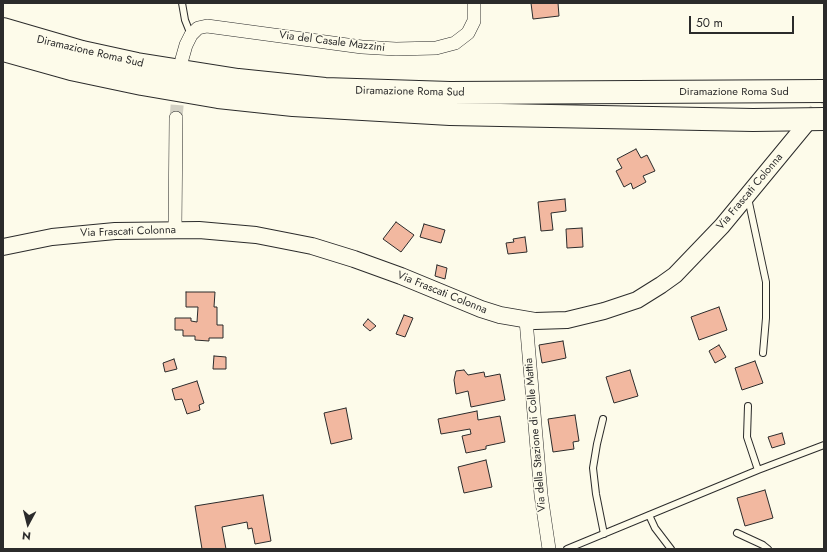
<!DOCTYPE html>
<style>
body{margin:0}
#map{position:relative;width:827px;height:552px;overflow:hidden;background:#fdfbea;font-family:Jost,sans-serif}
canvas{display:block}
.frame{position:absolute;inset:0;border:4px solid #2b2b2b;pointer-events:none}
.north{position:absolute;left:8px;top:504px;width:40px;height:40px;-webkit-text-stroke:3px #fdfbea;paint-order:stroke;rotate:187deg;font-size:11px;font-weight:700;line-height:16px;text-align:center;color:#2b2b2b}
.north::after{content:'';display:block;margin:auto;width:14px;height:18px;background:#2b2b2b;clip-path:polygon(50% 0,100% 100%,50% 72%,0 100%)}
.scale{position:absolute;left:689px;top:16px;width:105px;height:18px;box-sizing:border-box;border:2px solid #2b2b2b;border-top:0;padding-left:5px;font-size:12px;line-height:14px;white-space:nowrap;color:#2b2b2b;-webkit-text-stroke:3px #fdfbea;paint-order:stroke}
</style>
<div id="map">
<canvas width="827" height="552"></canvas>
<div class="frame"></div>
<div class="north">N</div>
<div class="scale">50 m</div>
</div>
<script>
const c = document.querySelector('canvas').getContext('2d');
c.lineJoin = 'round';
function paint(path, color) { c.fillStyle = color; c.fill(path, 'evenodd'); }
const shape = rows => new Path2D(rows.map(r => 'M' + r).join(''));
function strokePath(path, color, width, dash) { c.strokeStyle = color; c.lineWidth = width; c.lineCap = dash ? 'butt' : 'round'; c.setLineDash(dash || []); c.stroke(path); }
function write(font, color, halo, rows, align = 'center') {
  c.font = font + ' Jost,sans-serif'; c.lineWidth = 3; c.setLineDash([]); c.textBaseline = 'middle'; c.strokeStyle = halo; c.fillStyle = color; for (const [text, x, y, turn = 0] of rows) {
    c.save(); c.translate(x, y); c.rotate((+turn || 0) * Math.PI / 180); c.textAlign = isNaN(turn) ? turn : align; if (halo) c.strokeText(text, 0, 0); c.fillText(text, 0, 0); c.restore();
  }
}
const building = shape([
 [531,3,558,3,559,16,533,19,531,3],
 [636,149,641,158,647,155,655,171,643,176,646,182,633,189,631,183,624,187,616,171,622,168,617,159,636,149],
 [565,199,566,211,551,213,553,230,541,231,538,202,565,199],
 [396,222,414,235,401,252,383,239,396,222],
 [424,224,445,230,441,243,420,237,424,224],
 [582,228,583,247,567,248,566,229,582,228],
 [525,237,527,252,508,254,506,243,514,242,513,239,525,237],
 [437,265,447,268,445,279,435,276,437,265],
 [186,292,215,292,214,307,217,307,217,325,223,325,223,338,209,338,209,341,195,340,195,336,183,336,183,330,175,330,175,318,191,318,191,321,197,322,198,307,186,307,186,292],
 [719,307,727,330,699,340,691,317,719,307],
 [404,315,413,318,405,337,396,334,404,315],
 [368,319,376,326,370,331,363,325,368,319],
 [563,341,566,358,542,363,539,345,563,341],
 [719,345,726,357,715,363,709,351,719,345],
 [214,356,226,357,226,369,213,369,214,356],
 [174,359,177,369,165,372,163,363,174,359],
 [755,361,763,383,742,390,735,368,755,361],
 [464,370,468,375,484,372,485,377,500,374,505,400,471,407,468,391,456,394,454,380,456,371,464,370],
 [630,370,638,396,614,403,606,377,630,370],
 [197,381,204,403,199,405,200,410,187,414,182,399,175,400,172,389,197,381],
 [346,408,352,439,331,444,324,413,346,408],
 [477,411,478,420,500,416,505,442,486,446,486,449,466,453,462,436,471,434,470,429,441,434,438,419,477,411],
 [575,415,579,441,573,442,574,449,553,452,548,419,575,415],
 [782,433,785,444,772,448,768,437,782,433],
 [486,460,492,487,464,493,458,467,486,460],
 [765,490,773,518,745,526,737,498,765,490],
 [263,495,271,541,255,544,252,528,248,529,247,522,222,527,226,549,202,549,195,506,263,495]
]);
paint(building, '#f2b8a0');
strokePath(building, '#2b2b2b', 1);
strokePath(shape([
 [176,118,179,84]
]), '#d3d1c4', 13, [13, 6]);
strokePath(shape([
 [807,123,824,101]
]), '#d3d1c4', 16, [16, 8]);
const service = shape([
 [182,3,185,20,191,35],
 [748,198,766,282,766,318,763,353],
 [748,406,747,437,758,470],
 [603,419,597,444,593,468,596,494,604,534],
 [649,515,655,528,671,549],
 [737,533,763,545,768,549],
 [567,549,758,470,824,445]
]);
const minor = shape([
 [182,59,186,45,191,35,198,28,207,26,362,47,396,49,436,48,455,43,468,33,474,21,474,3],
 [175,230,176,118],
 [526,320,541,495,549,549]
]);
const tertiary = shape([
 [3,247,52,237,115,231,199,230,256,235,312,246,354,259,401,276,481,309,500,315,535,321,567,320,604,311,637,300,661,285,675,275,722,226,807,123]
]);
const motorway = shape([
 [3,29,82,52,137,64,238,80,325,89,450,93,824,91],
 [3,50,71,69,142,84,218,97,293,105,450,114,753,120,824,119]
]);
strokePath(service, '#2b2b2b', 8);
strokePath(minor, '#2b2b2b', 14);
strokePath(tertiary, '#2b2b2b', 18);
strokePath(motorway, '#2b2b2b', 24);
strokePath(service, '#fdfbea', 6);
strokePath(minor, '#fdfbea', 13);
strokePath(tertiary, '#fdfbea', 16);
strokePath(motorway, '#fdfbea', 22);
write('11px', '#2b2b2b', '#fdfbea', [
 ["Via del Casale Mazzini",332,42,7],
 ["Diramazione Roma Sud",90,52,13],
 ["Diramazione Roma Sud",410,92,1],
 ["Diramazione Roma Sud",734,92],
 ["Via Frascati Colonna",750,192,-50],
 ["Via Frascati Colonna",128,232,-2],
 ["Via Frascati Colonna",442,293,22],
 ["Via della Stazione di Colle Mattia",536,435,-95]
]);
</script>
